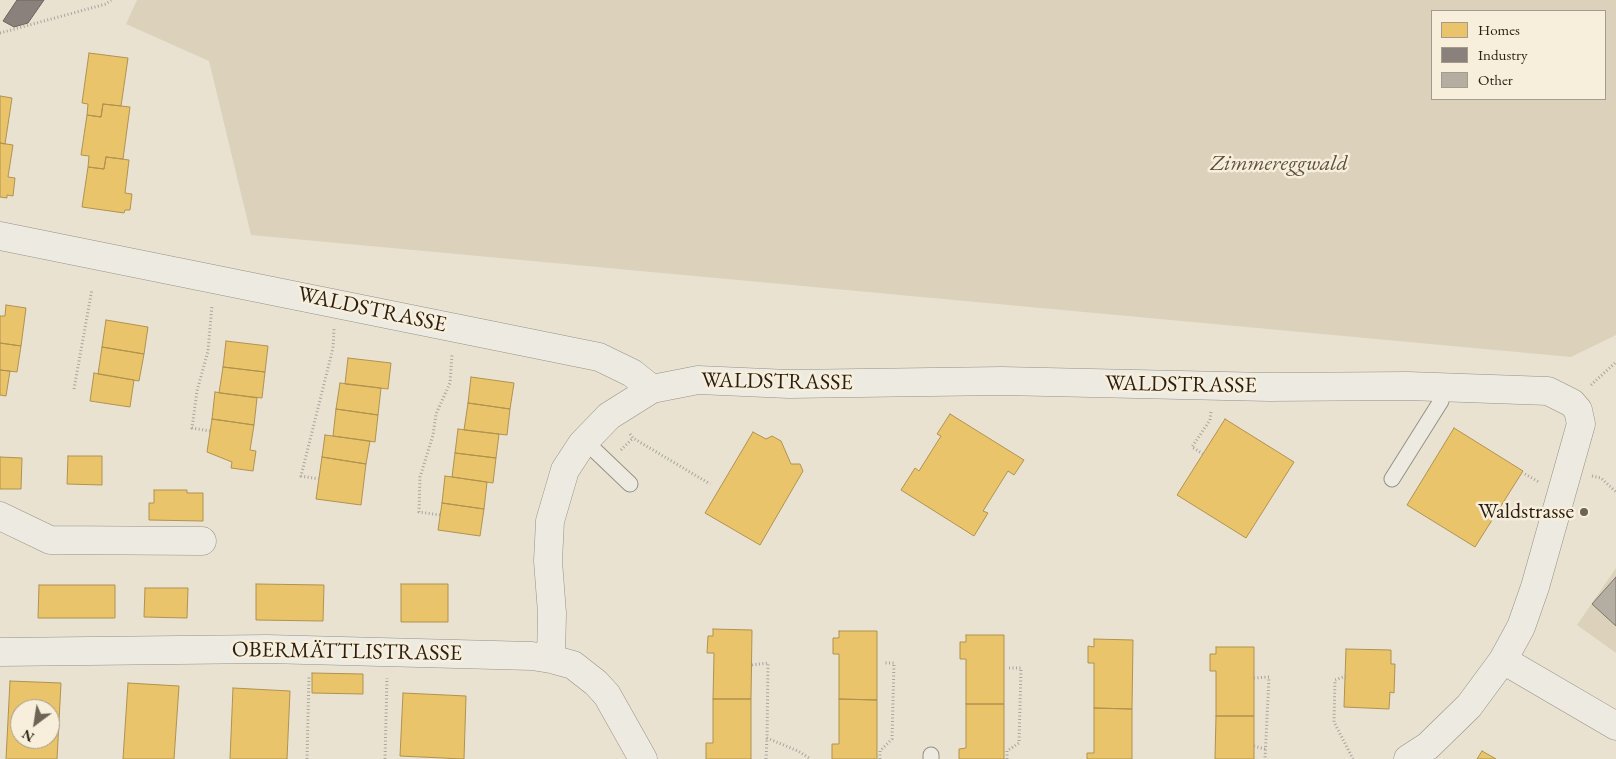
<!DOCTYPE html>
<meta charset="utf-8">
<style>
body{margin:0}
#map{position:relative;width:1616px;height:759px;overflow:hidden;background:#e9e2d1;font-family:"EB Garamond",serif}
canvas{display:block}
.legend{position:absolute;left:1431px;top:10px;width:175px;height:90px;box-sizing:border-box;background:#f7eedb;border:1px solid #a59b8b;margin:0;padding:6px 9px;list-style:none;font-size:15px;color:#2b1e12}
.legend li{display:flex;align-items:center;gap:10px;height:25px}
.legend b{width:25px;border:1px solid #a59b8b}
.north{position:absolute;left:10px;top:699px;width:50px;height:50px;box-sizing:border-box;background:#f7eedb;border:1px solid #a59b8b;border-radius:50%;rotate:211deg;font-size:14px;font-weight:700;line-height:20px;text-align:center;color:#2b1e12}
.north::after{content:'';display:block;margin:auto;width:18px;height:22px;background:#6e6355;clip-path:polygon(50% 0,100% 100%,50% 72%,0 100%)}
</style>
<div id="map">
<canvas width="1616" height="759"></canvas>
<ul class="legend">
<li><b style="height:14px;background:#e9c46a"></b>Homes</li>
<li><b style="height:14px;background:#8a817c"></b>Industry</li>
<li><b style="height:14px;background:#b4aea2"></b>Other</li>
</ul>
<div class="north">N</div>
</div>
<script>
const c = document.querySelector('canvas').getContext('2d');
c.lineJoin = 'round';
function paint(path, color) { c.fillStyle = color; c.fill(path, 'evenodd'); }
const shape = rows => new Path2D(rows.map(r => 'M' + r).join(''));
function strokePath(path, color, width, dash) { c.strokeStyle = color; c.lineWidth = width; c.lineCap = dash ? 'butt' : 'round'; c.setLineDash(dash || []); c.stroke(path); }
function write(font, color, halo, rows, align = 'center') {
  c.font = font + ' "EB Garamond",serif'; c.lineWidth = 5; c.setLineDash([]); c.textBaseline = 'middle'; c.strokeStyle = halo; c.fillStyle = color; for (const [text, x, y, turn = 0] of rows) {
    c.save(); c.translate(x, y); c.rotate((+turn || 0) * Math.PI / 180); c.textAlign = isNaN(turn) ? turn : align; if (halo) c.strokeText(text, 0, 0); c.fillText(text, 0, 0); c.restore();
  }
}
paint(shape([
 [137,0,1616,0,1616,335,1571,357,251,235,209,61,126,24],
 [1432,11,1605,11,1605,99,1432,99],
 [1616,568,1616,653,1577,625]
]), '#dcd1ba');
const homes = shape([
 [89,53,128,58,121,106,103,104,101,117,87,115,88,104,82,103,89,53],
 [0,96,12,98,5,144,0,143,0,96],
 [103,104,130,107,123,159,106,157,104,169,88,167,89,156,81,155,87,115,101,117,103,104],
 [0,143,13,145,8,177,15,178,13,196,7,195,7,198,0,197,0,143],
 [106,157,129,160,125,193,132,194,130,210,125,210,124,213,82,207,88,167,104,169,106,157],
 [6,305,26,308,21,346,0,343,0,316,5,316,6,305],
 [106,320,148,327,144,354,102,347,106,320],
 [226,341,268,346,265,372,223,367,226,341],
 [0,343,21,346,17,372,0,370,0,343],
 [102,347,144,354,139,381,98,374,102,347],
 [348,358,391,363,388,389,345,384,348,358],
 [223,367,265,372,262,398,219,393,223,367],
 [0,370,10,371,6,396,0,395,0,370],
 [94,373,134,380,130,407,90,401,94,373],
 [471,377,514,383,510,409,468,403,471,377],
 [340,383,381,388,378,415,336,409,340,383],
 [215,392,257,398,254,425,212,419,215,392],
 [468,403,510,409,507,435,464,430,468,403],
 [336,409,378,415,375,442,333,436,336,409],
 [950,414,1024,460,1014,475,1008,471,983,511,988,513,974,536,901,490,915,468,919,471,941,436,937,434,950,414],
 [212,419,254,425,250,450,256,451,253,471,231,468,232,462,207,452,212,419],
 [1225,419,1294,462,1246,538,1177,495,1225,419],
 [1454,428,1523,471,1475,547,1407,505,1454,428],
 [458,429,499,434,496,458,455,453,458,429],
 [753,432,766,439,772,436,781,441,791,464,800,464,803,471,760,545,705,513,753,432],
 [325,435,370,441,366,464,322,457,325,435],
 [455,453,496,458,493,483,452,477,455,453],
 [68,456,102,456,102,485,67,484,68,456],
 [0,457,22,458,21,489,0,489,0,457],
 [322,457,366,464,361,505,316,499,322,457],
 [445,476,487,482,484,509,442,503,445,476],
 [154,490,187,490,187,493,203,493,203,521,149,520,149,503,154,503,154,490],
 [442,503,484,509,480,536,438,530,442,503],
 [256,584,324,585,323,621,256,620,256,584],
 [401,584,448,584,448,622,401,622,401,584],
 [39,585,115,585,115,618,38,618,39,585],
 [145,588,188,588,187,618,144,617,145,588],
 [713,629,752,630,751,699,713,699,714,653,707,653,708,636,713,636,713,629],
 [839,631,877,631,877,700,839,699,839,654,833,654,833,638,839,638,839,631],
 [966,635,1004,635,1004,704,966,704,966,659,960,659,960,642,966,642,966,635],
 [1094,639,1133,640,1132,709,1094,708,1094,663,1088,663,1088,646,1094,647,1094,639],
 [1216,647,1254,647,1254,716,1216,716,1216,671,1210,671,1210,654,1216,654,1216,647],
 [1346,649,1391,650,1391,664,1395,664,1394,693,1390,692,1389,709,1344,707,1346,649],
 [312,673,363,674,363,694,312,693,312,673],
 [10,681,61,683,57,759,6,759,10,681],
 [20,709,50,709,50,739,20,739,20,709],
 [128,683,179,686,174,759,123,759,128,683],
 [233,688,290,691,287,759,230,759,233,688],
 [403,693,466,696,464,759,400,756,403,693],
 [713,699,751,699,751,759,706,759,706,743,713,743,713,699],
 [839,699,877,700,877,759,832,759,832,744,839,744,839,699],
 [966,704,1004,704,1004,759,959,759,959,749,966,748,966,704],
 [1094,708,1132,709,1132,759,1087,759,1087,753,1094,753,1094,708],
 [1216,716,1254,716,1254,759,1215,759,1216,716],
 [1482,751,1496,759,1477,759,1482,751]
]);
paint(homes, '#e9c46a');
strokePath(homes, '#b09250', 1);
const industry = shape([
 [17,0,44,0,28,23,14,27,3,21,17,0]
]);
paint(industry, '#8a817c');
strokePath(industry, '#6e635c', 1);
const building = shape([
 [1616,577,1616,626,1592,604,1616,577]
]);
paint(building, '#b4aea2');
strokePath(building, '#7c766c', 1);
const lane = shape([
 [585,441,630,484],
 [1392,479,1441,401,1441,387],
 [931,759,931,755]
]);
const street = shape([
 [0,236,599,357,632,373,652,389],
 [0,516,50,540,202,541],
 [0,652,267,649,532,656,551,659,573,665,596,683,607,695,643,759],
 [551,659,552,613,548,561,550,521,565,470,582,444,609,416,652,389,698,380,789,384,1002,381,1269,387,1408,386,1548,391,1572,403,1578,410,1581,424,1535,587,1521,627,1503,660,1469,706,1428,746,1408,759],
 [1503,660,1616,726]
]);
strokePath(lane, '#969186', 17);
strokePath(street, '#969186', 29);
strokePath(shape([
 [0,33,106,4,111,0],
 [1591,385,1616,362],
 [74,389,92,289],
 [210,431,192,428,197,391,208,351,212,305],
 [630,434,633,438,710,484],
 [621,450,633,438],
 [1203,454,1192,447,1210,420,1211,411],
 [1525,474,1539,482],
 [1592,476,1601,478,1616,492],
 [319,479,301,476,333,348,334,329],
 [440,515,419,512,420,477,433,435,436,414,450,383,452,354],
 [752,665,768,663,767,738,798,751,811,759],
 [1346,676,1335,680,1334,722,1353,759],
 [1254,678,1269,677,1265,759],
 [1254,746,1265,749],
 [307,759,309,675],
 [385,759,387,678],
 [766,759,767,738],
 [880,759,880,751,892,739,894,663,884,663],
 [1007,759,1007,751,1019,743,1021,668,1009,668]
]), '#a8a49c', 3, [1, 2.5]);
strokePath(lane, '#edeae1', 15);
strokePath(street, '#edeae1', 28);
for (const [x, y, r, color] of [
 [1584,512,5,"#6e6355"]
]) { const dot = new Path2D(); dot.arc(x, y, r, 0, 2 * Math.PI); c.fillStyle = color; c.fill(dot); strokePath(dot, '#f7eedb', 2); }
write('italic 22px', '#5d503f', '#f7eedb', [
 ["Zimmereggwald",1279,164]
]);
write('22px', '#2b1e12', '#f7eedb', [
 ["WALDSTRASSE",372,310,12],
 ["WALDSTRASSE",777,382,1],
 ["WALDSTRASSE",1181,385,1],
 ["OBERMÄTTLISTRASSE",347,652,1]
]);
write('22px', '#2b1e12', '#f7eedb', [
 ["Waldstrasse",1574,512]
], 'right');
</script>
